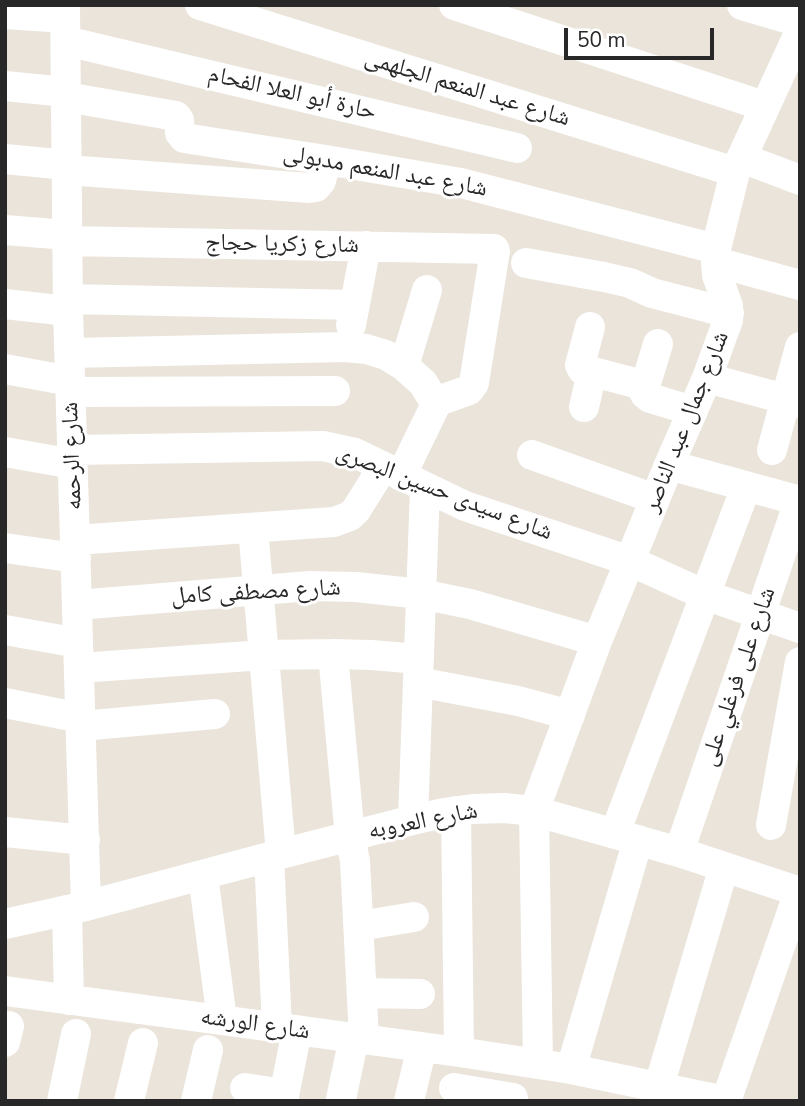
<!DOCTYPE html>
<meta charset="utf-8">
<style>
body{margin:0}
#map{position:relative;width:805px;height:1106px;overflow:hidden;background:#eae4da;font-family:"Nunito Sans",sans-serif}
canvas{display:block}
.frame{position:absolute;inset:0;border:7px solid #282828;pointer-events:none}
.scale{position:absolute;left:564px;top:28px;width:150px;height:32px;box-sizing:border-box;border:4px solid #282828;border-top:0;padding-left:9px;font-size:21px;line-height:24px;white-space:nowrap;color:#282828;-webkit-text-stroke:5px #fff;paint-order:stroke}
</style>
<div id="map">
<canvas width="805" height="1106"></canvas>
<div class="frame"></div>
<div class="scale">50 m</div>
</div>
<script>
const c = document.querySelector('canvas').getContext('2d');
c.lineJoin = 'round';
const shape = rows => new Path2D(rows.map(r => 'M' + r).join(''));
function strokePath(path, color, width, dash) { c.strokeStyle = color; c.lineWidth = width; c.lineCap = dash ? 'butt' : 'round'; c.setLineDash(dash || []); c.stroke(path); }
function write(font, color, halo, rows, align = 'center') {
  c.font = font + ' "Nunito Sans","Noto Naskh Arabic",sans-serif'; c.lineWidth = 6; c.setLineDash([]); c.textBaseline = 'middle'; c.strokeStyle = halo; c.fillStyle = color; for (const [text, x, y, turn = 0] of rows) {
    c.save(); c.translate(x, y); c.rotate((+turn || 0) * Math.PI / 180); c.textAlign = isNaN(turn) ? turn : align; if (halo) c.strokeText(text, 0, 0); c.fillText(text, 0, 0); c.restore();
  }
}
strokePath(shape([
 [65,5,68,311,86,906],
 [200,5,735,172],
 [454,5,764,106],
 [742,5,800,22],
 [5,14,65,18],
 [66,41,517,148],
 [5,86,66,92],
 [66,97,176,116,179,120,180,133,184,138,326,160,461,183,716,249],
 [742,158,800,180],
 [5,159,67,165],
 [67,170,309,188,316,187,321,181,326,160],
 [5,230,67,235],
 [67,241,494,249,495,251,474,383,469,390,441,400,436,404,401,476],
 [716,262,800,285],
 [526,263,604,277,630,283,652,293,729,313],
 [68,299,355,305],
 [5,304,68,311],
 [351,325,366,246],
 [590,327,580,365,582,369,635,383,642,387,645,394,650,398,693,411],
 [70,353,345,347,366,349,386,355,404,366,423,383,436,404],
 [404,366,427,290],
 [5,369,70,381],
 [707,378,800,403],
 [644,390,658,344],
 [71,392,335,391],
 [584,407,592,372],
 [73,450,323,446,355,453,465,506,630,561,705,595,800,628],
 [772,450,800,347],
 [5,452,73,464],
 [532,455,655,499],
 [669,465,800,501],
 [253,528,281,854],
 [75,540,334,522,350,516,356,510,383,467],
 [5,548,76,558],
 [77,605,310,586,356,587,421,594,470,604,597,641],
 [5,630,78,643],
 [333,654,350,837,355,861,364,1039],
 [79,668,264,655,333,654,371,655,419,659],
 [418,682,518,701,570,715],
 [5,703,81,718],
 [81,726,215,714],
 [456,811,459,1052],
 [413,820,425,487],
 [771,825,800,662],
 [5,832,85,840],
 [615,833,746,487],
 [679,852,799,501],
 [269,857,277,1027],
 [203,875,222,1020],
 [67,910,69,1000],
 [5,924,86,906,269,857,413,820,443,813,473,809,504,808,534,811,679,852,800,892],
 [359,926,414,917],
 [5,991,459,1052,571,1069,725,1101],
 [362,993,420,994],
 [5,1042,9,1026],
 [538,1064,534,811,597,641,669,465,707,378,728,320,728,306,717,275,716,262,716,249,735,172,800,31],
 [571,1069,638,840],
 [659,1086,724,867],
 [245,1088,284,1094],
 [454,1088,513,1098],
 [341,1099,354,1038],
 [62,1101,76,1034],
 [129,1101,143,1043],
 [196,1101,208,1050],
 [283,1101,297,1030],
 [409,1101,422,1047],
 [726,1101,799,892]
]), '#fff', 30);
write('24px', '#282828', '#fff', [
 ["شارع عبد المنعم الجلهمى",467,89,17],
 ["حارة أبو العلا الفحام",292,94,13],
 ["شارع عبد المنعم مدبولى",385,172,10],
 ["شارع زكريا حجاج",282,245,1],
 ["شارع جمال عبد الناصر",687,422,-68],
 ["شارع الرحمه",73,456,-92],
 ["شارع سيدى حسين البصرى",444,493,21],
 ["شارع مصطفى كامل",256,593,-3],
 ["شارع على فرغلي على",739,677,-71],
 ["شارع العروبه",423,822,-11],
 ["شارع الورشه",255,1025,8]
]);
</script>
